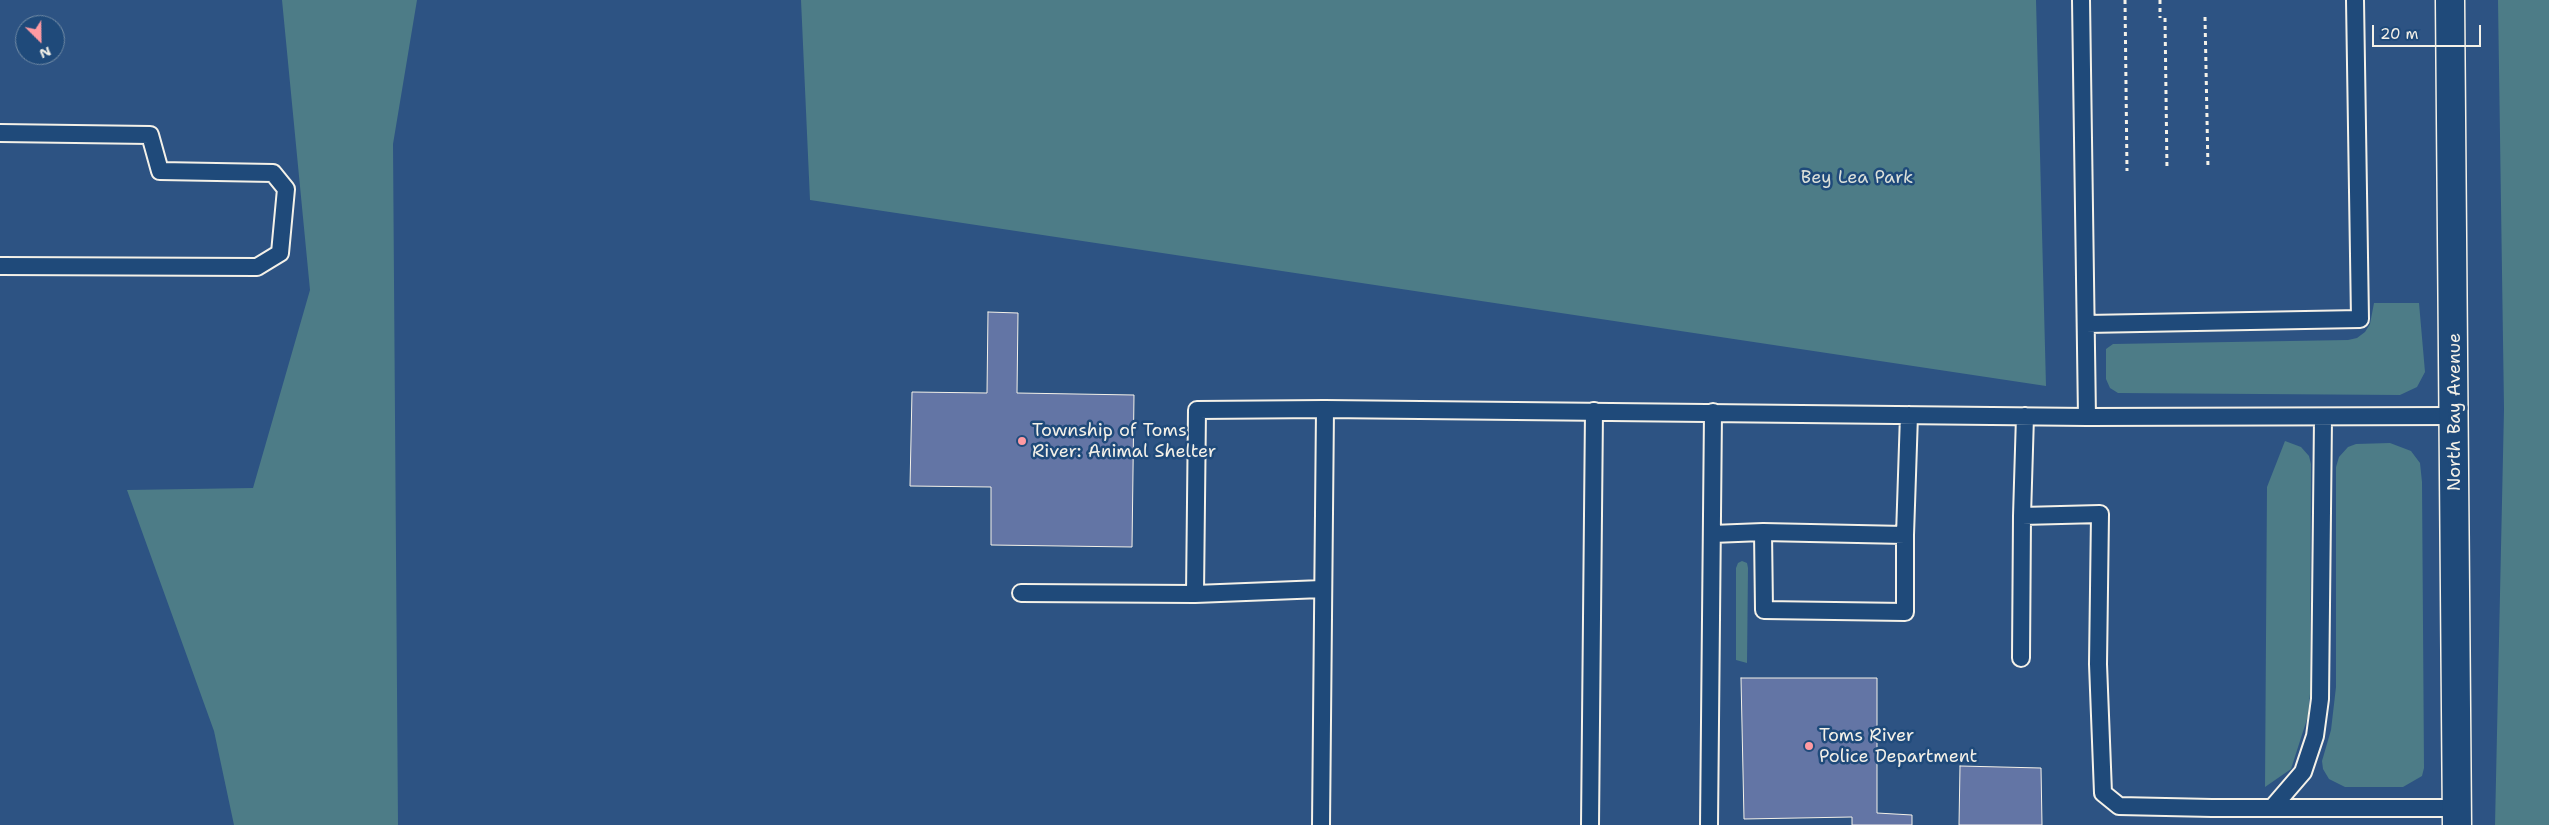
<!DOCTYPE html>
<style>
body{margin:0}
#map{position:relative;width:2549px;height:825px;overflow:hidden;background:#2d5383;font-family:"Shantell Sans",sans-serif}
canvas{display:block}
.north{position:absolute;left:15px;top:15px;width:50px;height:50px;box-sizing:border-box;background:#1f4a7a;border:1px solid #748da6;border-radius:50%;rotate:157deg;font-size:14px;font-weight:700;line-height:20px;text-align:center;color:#f4f1e8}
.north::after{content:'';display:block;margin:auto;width:18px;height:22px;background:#ff9aa2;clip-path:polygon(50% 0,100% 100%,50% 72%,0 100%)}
.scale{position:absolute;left:2372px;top:25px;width:109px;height:22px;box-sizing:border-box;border:2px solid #f4f1e8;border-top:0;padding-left:6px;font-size:15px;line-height:18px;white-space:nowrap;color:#f4f1e8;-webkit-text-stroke:4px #1f4a7a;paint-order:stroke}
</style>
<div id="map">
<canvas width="2549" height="825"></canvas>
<div class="north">N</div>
<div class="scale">20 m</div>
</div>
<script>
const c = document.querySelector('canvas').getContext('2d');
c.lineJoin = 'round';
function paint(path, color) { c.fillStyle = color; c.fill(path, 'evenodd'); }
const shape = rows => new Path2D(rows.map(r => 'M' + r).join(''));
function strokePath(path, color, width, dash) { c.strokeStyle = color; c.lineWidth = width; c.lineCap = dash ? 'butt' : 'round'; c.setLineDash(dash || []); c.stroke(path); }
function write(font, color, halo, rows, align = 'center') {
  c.font = font + ' "Shantell Sans",sans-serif'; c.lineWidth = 5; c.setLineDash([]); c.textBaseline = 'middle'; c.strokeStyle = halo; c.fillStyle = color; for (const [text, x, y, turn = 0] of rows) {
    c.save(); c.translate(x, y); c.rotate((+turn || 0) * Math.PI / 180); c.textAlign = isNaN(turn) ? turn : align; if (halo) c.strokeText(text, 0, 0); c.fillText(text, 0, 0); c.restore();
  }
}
paint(shape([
 [282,0,417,0,393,144,398,825,234,825,214,731,127,490,253,488,310,290],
 [801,0,2036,0,2046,386,810,200],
 [2498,0,2549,0,2549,825,2495,825,2504,409],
 [2374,303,2419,303,2425,372,2417,387,2400,395,2118,393,2110,388,2106,379,2106,349,2113,344,2348,340,2357,338,2365,332,2370,324],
 [2285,441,2301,447,2309,456,2311,464,2310,694,2308,716,2291,769,2265,787,2267,487],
 [2390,443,2411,451,2420,463,2422,482,2424,768,2422,776,2403,787,2345,787,2329,779,2323,769,2322,761,2331,730,2336,687,2336,467,2339,457,2348,447,2356,444],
 [1742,561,1747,563,1748,568,1747,663,1736,660,1736,568,1738,563]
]), '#4d7c87');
const building = shape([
 [988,312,1018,313,1017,393,1134,395,1132,547,991,545,991,487,910,486,912,392,987,393,988,312],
 [1741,678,1877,678,1877,813,1912,815,1912,825,1852,825,1852,817,1744,819,1741,678],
 [1960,766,2041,768,2042,825,1959,825,1960,766]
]);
paint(building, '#6375a5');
strokePath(building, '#f4f1e8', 1);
const service = shape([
 [2081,0,2087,417],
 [0,133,150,135,160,171,273,173,286,189,280,253,257,267,0,266],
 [2086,324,2360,319,2355,0],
 [2025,416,2022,516,2100,514,2098,664,2103,793,2119,806,2212,808,2457,808],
 [1763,532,1764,610,1905,612,1905,535],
 [1712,534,1763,532,1905,535,1909,415],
 [1021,593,1195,594,1322,589],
 [1195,594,1197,410,1325,409],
 [2021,658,2022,516],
 [2272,808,2303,772,2315,736,2320,699,2323,418],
 [1321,825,1325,409,2087,417,2455,416],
 [1590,825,1594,411],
 [1709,825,1713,412]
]);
const tertiary = shape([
 [2450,0,2457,825]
]);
strokePath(service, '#f4f1e8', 20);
strokePath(tertiary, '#f4f1e8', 31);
strokePath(shape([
 [2125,0,2127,171],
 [2160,0,2160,18],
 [2205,17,2208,169],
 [2165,18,2167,170]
]), '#f4f1e8', 3, [4, 4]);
strokePath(service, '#1f4a7a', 16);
strokePath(tertiary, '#1f4a7a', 28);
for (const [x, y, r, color] of [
 [1022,441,5,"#ff9aa2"],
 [1809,746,5,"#ff9aa2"]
]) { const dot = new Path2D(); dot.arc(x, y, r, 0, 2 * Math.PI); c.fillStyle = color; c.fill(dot); strokePath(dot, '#1f4a7a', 2); }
write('18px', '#dbdfd9', '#1f4a7a', [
 ["Bey Lea Park",1857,178]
]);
write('18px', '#f4f1e8', '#1f4a7a', [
 ["North Bay Avenue",2455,412,-90]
]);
write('18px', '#f4f1e8', '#1f4a7a', [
 ["Township of Toms",1032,431],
 ["River: Animal Shelter",1032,452],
 ["Toms River",1819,736],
 ["Police Department",1819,757]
], 'left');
</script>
